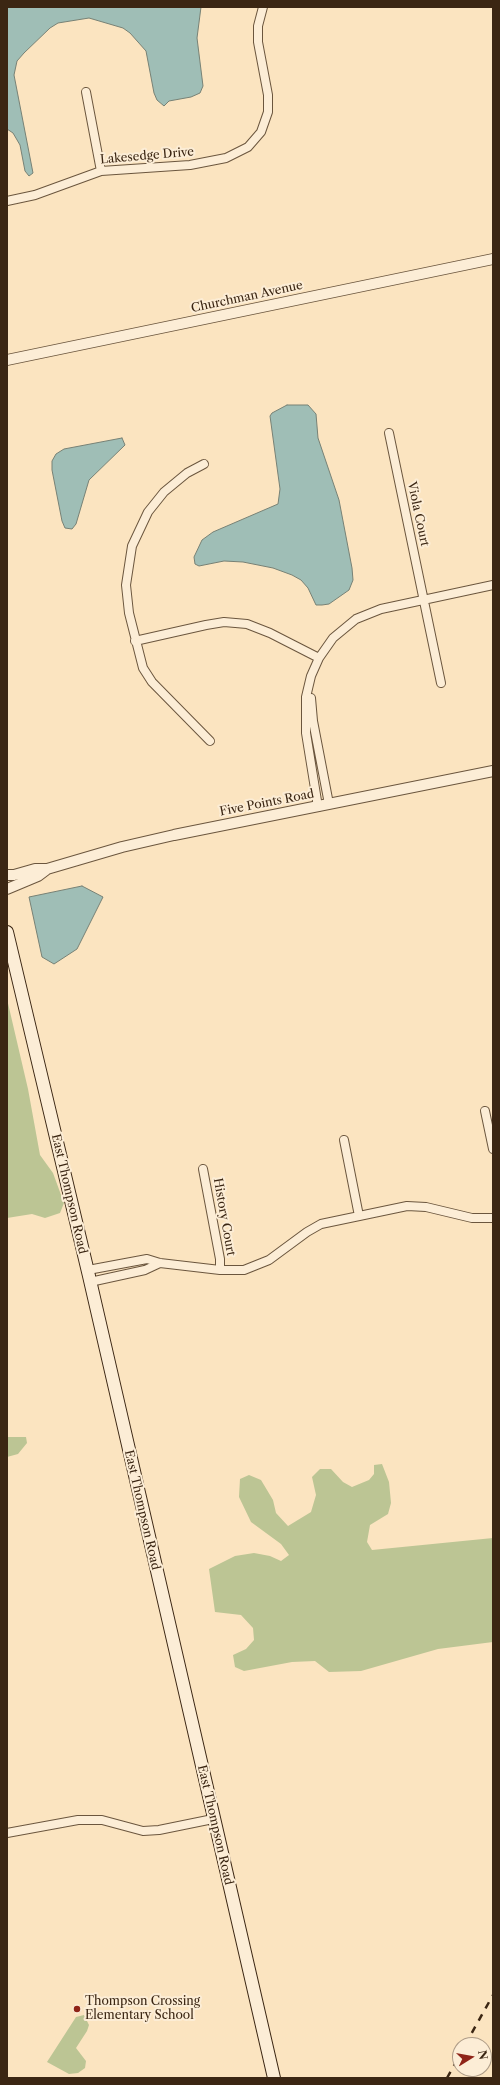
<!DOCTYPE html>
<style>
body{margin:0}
#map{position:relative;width:500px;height:2085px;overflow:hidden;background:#fbe4c0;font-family:"Libre Caslon Text",serif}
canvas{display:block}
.frame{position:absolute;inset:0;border:8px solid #3b2613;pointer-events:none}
.north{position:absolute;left:452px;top:2037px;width:40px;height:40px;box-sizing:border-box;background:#fcedd6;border:1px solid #af9d88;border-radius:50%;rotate:79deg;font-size:11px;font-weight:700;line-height:16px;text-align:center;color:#3b2613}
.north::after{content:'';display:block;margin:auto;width:14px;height:18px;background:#8f2418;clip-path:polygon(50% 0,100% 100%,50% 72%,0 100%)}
</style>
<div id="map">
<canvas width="500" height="2085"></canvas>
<div class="frame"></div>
<div class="north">N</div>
</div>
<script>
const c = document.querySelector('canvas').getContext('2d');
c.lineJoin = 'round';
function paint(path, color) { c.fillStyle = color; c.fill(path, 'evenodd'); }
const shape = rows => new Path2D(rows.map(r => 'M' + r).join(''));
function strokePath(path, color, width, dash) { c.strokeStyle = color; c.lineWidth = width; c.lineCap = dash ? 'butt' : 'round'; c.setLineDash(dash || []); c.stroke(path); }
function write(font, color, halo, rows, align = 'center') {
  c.font = font + ' "Libre Caslon Text",serif'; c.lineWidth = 4; c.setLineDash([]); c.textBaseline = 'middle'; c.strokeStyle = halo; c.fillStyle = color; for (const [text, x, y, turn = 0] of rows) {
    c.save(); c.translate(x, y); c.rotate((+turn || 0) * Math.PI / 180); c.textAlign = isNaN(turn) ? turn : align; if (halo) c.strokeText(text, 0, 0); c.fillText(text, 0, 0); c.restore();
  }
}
paint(shape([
 [7,999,28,1089,40,1155,53,1173,64,1203,60,1213,45,1218,32,1214,7,1218],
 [7,1437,26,1437,27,1443,18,1454,7,1457],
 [382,1464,389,1482,391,1503,388,1514,370,1525,367,1542,372,1550,493,1538,493,1642,438,1649,361,1671,329,1672,315,1661,292,1662,244,1671,235,1667,233,1655,246,1649,254,1640,253,1628,241,1615,215,1612,209,1569,235,1556,254,1553,270,1556,281,1561,289,1555,281,1544,251,1522,239,1497,240,1479,249,1475,261,1480,273,1500,276,1513,288,1526,311,1512,316,1495,312,1477,320,1469,331,1469,343,1482,352,1487,369,1480,374,1474,374,1465],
 [84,2015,89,2025,87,2031,76,2048,86,2061,85,2068,78,2073,69,2074,47,2062,76,2017]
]), '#bcc594');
const water = shape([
 [7,7,201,7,197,38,203,86,200,93,191,97,169,101,164,106,157,100,154,93,146,51,130,33,123,28,89,18,58,23,50,28,24,53,17,61,14,75,33,173,29,176,25,171,20,145,13,133,7,129,7,7],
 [287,405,308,405,316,414,318,438,339,500,352,568,353,580,349,590,329,604,322,605,316,605,308,588,301,580,292,575,273,568,243,562,224,561,199,566,195,564,194,557,202,540,213,532,278,504,280,489,270,416,272,413,287,405],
 [122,438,125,445,89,480,76,524,72,529,65,528,62,521,52,470,52,461,56,454,64,449,122,438],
 [82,886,103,897,77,949,54,964,42,957,29,897,82,886]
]);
paint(water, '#9fbeb6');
strokePath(water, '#778175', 1);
const minor = shape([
 [86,92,101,171],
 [7,201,35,195,101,171,190,165,226,158,248,147,261,132,268,112,268,95,258,42,258,26,263,7],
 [389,433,441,683],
 [204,464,187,473,164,492,148,512,132,546,126,585,129,613,143,668,152,682,210,741],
 [135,641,206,625,224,622,247,624,270,633,319,658],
 [311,698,313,721,329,804],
 [318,807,306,733,306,697,311,676,319,658,333,638,356,619,381,609,493,585],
 [485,1111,493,1149],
 [344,1140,359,1216],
 [203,1169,220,1259,220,1270],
 [88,1270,147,1259,160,1263,220,1270,244,1270,269,1260,307,1232,321,1224,407,1206,426,1207,472,1218,493,1218],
 [90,1282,145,1270,160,1263],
 [7,1833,78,1820,102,1820,143,1831,159,1830,213,1819]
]);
const tertiary = shape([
 [7,360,493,259],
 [7,875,14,875,35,869,47,869,122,847,174,835,493,771],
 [7,889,38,876,46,870]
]);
const secondary = shape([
 [7,932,89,1276,274,2078]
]);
strokePath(minor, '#6b563e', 10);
strokePath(tertiary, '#6b563e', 12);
strokePath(secondary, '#3b2613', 14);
strokePath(minor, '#fcedd6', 8);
strokePath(tertiary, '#fcedd6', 10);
strokePath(secondary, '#fcedd6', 12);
strokePath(shape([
 [465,2045,493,1995],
 [447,2078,460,2055]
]), '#3b2613', 2.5, [7, 7]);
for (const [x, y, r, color] of [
 [77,2009,4,"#8f2418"]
]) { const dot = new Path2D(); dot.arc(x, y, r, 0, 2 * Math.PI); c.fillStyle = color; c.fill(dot); strokePath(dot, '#fcedd6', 1.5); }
write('12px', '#3b2613', '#fcedd6', [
 ["Lakesedge Drive",147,156,-5],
 ["Churchman Avenue",247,297,-12],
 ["Viola Court",418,514,78],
 ["Five Points Road",267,803,-11],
 ["East Thompson Road",69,1194,77],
 ["History Court",224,1217,80],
 ["East Thompson Road",142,1510,77],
 ["East Thompson Road",215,1825,77]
]);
write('12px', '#3b2613', '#fcedd6', [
 ["Thompson Crossing",85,2002],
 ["Elementary School",85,2016]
], 'left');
</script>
